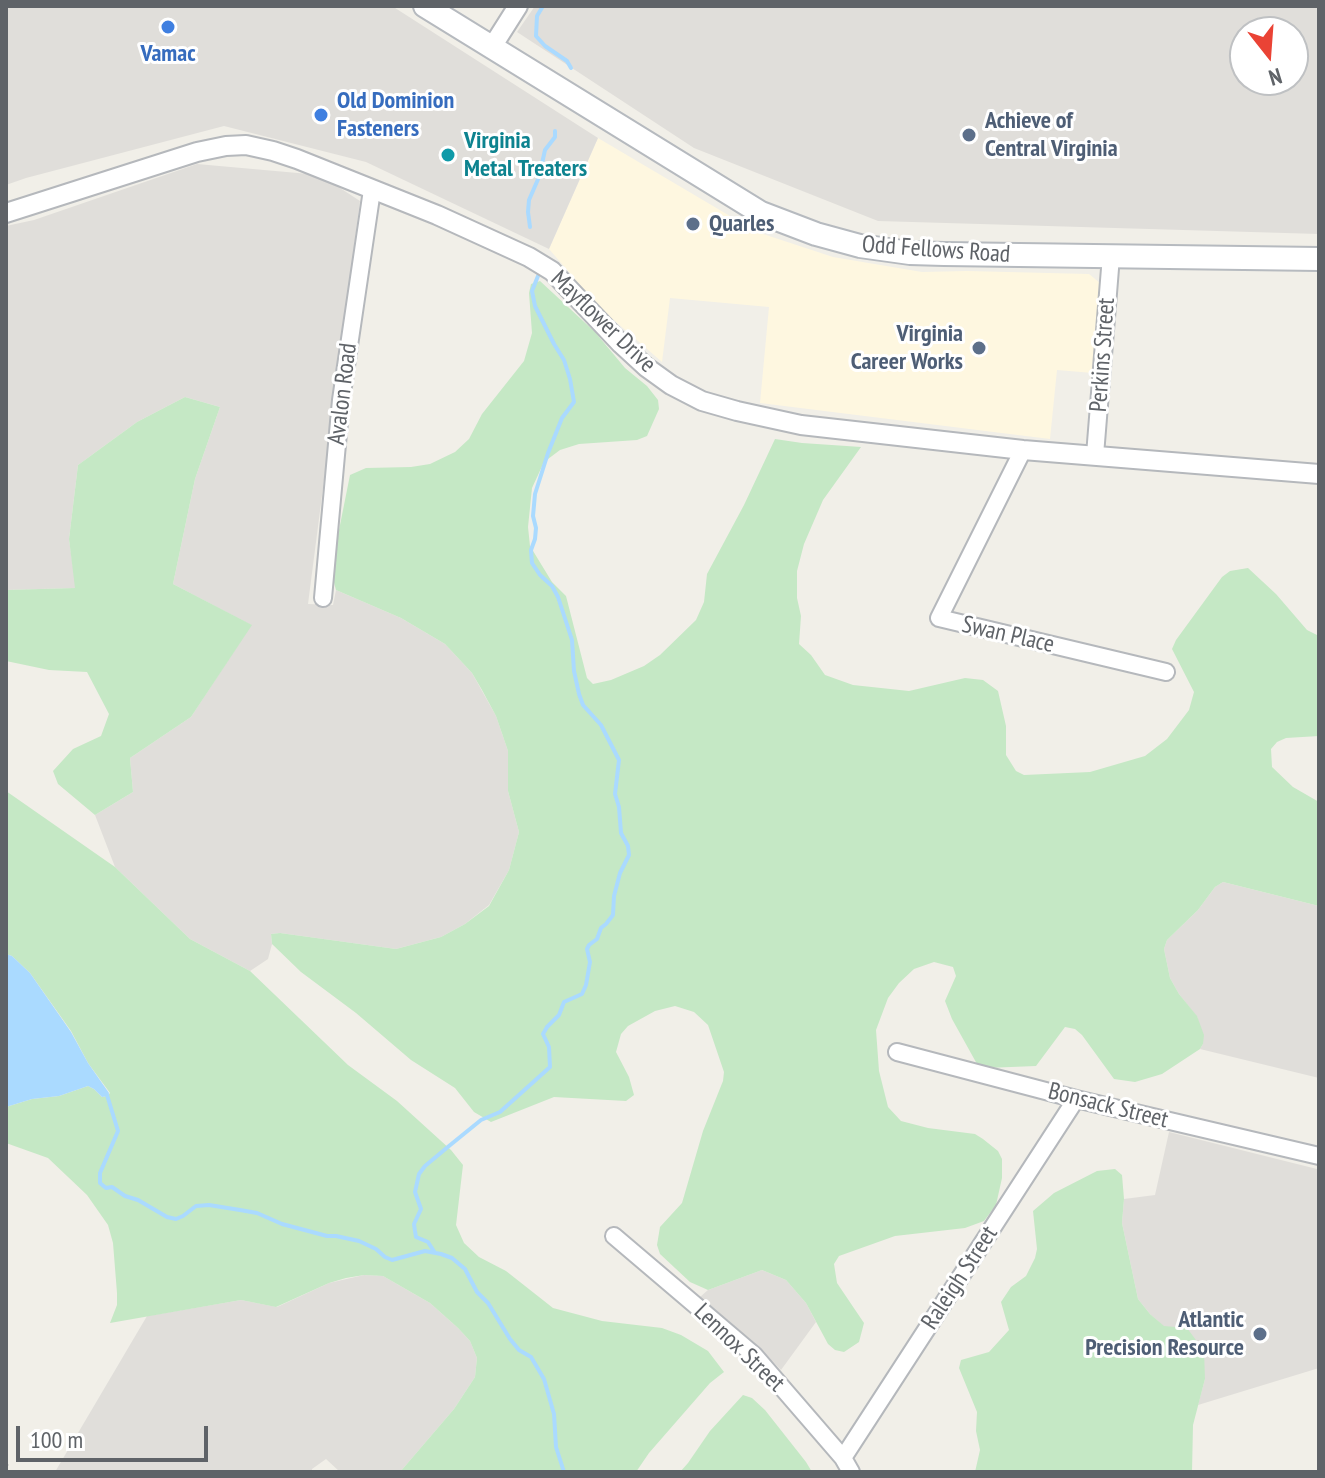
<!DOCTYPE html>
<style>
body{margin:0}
#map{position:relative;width:1325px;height:1478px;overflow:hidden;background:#f1efe8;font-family:"PT Sans Narrow",sans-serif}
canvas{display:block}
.frame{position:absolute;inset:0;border:8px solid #5f6368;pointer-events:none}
.north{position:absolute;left:1229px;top:16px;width:80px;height:80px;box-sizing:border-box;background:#fff;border:2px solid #bfc1c3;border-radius:50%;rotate:163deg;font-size:22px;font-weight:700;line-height:32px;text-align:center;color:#5f6368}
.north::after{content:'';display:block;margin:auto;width:28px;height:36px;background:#ea4335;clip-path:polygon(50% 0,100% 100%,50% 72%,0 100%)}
.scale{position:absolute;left:16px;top:1426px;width:192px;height:36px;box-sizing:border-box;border:4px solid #5f6368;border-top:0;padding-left:10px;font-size:24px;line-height:28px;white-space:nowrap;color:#5f6368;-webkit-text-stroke:6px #fff;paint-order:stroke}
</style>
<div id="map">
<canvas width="1325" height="1478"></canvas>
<div class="frame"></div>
<div class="north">N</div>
<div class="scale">100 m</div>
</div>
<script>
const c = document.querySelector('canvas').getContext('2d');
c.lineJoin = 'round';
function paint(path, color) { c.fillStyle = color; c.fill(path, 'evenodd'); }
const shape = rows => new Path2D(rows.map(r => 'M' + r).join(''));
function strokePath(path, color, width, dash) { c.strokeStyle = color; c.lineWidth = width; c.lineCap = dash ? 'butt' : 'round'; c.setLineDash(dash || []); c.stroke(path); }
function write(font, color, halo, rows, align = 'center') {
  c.font = font + ' "PT Sans Narrow",sans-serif'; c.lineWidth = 6; c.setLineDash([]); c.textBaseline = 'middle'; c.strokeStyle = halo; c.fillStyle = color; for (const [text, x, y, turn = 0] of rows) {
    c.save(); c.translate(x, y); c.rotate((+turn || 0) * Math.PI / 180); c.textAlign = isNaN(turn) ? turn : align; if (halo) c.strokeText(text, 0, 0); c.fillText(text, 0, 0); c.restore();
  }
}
paint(shape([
 [598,138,757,232,833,257,922,272,967,271,1089,274,1100,283,1093,373,1057,370,1050,439,760,403,769,307,670,298,662,362,600,308,549,249]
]), '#fef7e0');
paint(shape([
 [6,6,392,6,598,138,549,249,366,162,224,126,26,178,6,185],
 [535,6,1319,6,1319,234,878,221,694,148,517,32],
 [1293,32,1293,80,1245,80,1245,32],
 [197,164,320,175,360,201,308,604,333,605,336,590,401,618,445,644,472,673,496,716,508,751,508,791,519,832,509,870,489,905,465,924,441,937,396,949,280,933,271,934,272,944,268,959,250,971,190,939,115,867,95,815,133,792,130,758,191,717,251,625,173,584,195,479,220,407,185,397,137,422,78,465,69,539,76,588,6,590,6,226,34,220],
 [1223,882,1319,906,1319,1078,1200,1049,1203,1044,1197,1017,1179,994,1170,978,1164,949,1167,940,1198,910,1215,887],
 [1169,1132,1317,1169,1319,1188,1319,1368,1198,1405,1205,1379,1187,1329,1164,1327,1150,1314,1138,1299,1122,1223,1124,1199,1155,1195],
 [762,1270,786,1280,806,1303,816,1322,781,1370,755,1343,700,1297,708,1290],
 [364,1275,383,1276,430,1303,458,1328,470,1341,477,1358,475,1377,454,1409,400,1472,340,1472,326,1459,312,1469,312,1472,55,1472,147,1316,241,1300,277,1307,329,1283]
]), '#e0deda');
paint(shape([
 [540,281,595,332,625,368,647,386,658,400,659,409,647,436,637,440,579,444,560,450,544,462,532,488,528,527,530,546,552,582,566,596,587,678,593,684,611,680,644,666,660,655,696,620,704,602,707,574,744,505,775,439,802,443,861,447,823,500,804,544,797,571,797,598,801,616,799,644,811,655,825,675,853,685,909,691,965,678,983,680,998,691,1006,726,1006,755,1016,771,1024,775,1090,772,1145,756,1167,739,1189,710,1194,692,1172,649,1176,640,1222,577,1230,571,1248,568,1276,594,1307,630,1319,636,1319,736,1286,738,1277,742,1271,749,1272,767,1293,787,1319,802,1319,906,1223,882,1215,887,1198,910,1167,940,1164,949,1170,978,1179,994,1197,1016,1204,1035,1203,1044,1200,1049,1162,1074,1135,1082,1114,1079,1082,1035,1075,1029,1065,1027,1036,1066,986,1068,977,1064,952,1019,945,1001,956,976,953,967,934,962,914,969,899,983,888,998,876,1030,879,1071,888,1107,901,1121,928,1128,975,1134,983,1139,998,1151,1002,1159,1002,1178,996,1205,984,1221,965,1228,895,1236,839,1256,834,1264,837,1283,864,1323,859,1342,844,1352,835,1350,828,1344,806,1303,786,1280,762,1270,708,1290,690,1282,660,1254,657,1245,660,1227,682,1203,703,1131,723,1081,724,1072,708,1025,694,1012,675,1006,655,1011,628,1026,621,1034,616,1052,629,1077,634,1095,626,1101,554,1097,491,1122,474,1112,455,1088,411,1060,356,1013,301,972,272,944,271,934,280,933,396,949,441,937,465,924,489,906,509,870,519,832,508,791,508,751,496,716,482,690,472,673,445,644,401,618,336,590,333,579,333,560,350,475,366,468,411,467,430,464,455,452,469,439,482,414,524,361,532,333,529,293,531,284],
 [185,397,220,407,195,479,173,584,252,625,191,717,130,758,133,792,95,815,58,784,53,771,73,749,101,736,109,714,87,672,49,670,6,661,6,590,75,588,69,539,78,465,137,422],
 [6,791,115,867,190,939,250,971,348,1065,397,1101,451,1150,463,1165,456,1225,464,1243,479,1257,506,1271,553,1308,602,1321,662,1328,681,1335,708,1351,724,1372,710,1383,649,1453,636,1472,400,1472,454,1409,475,1377,477,1358,470,1341,458,1328,430,1303,383,1276,364,1275,346,1278,329,1283,276,1307,241,1300,110,1323,117,1305,117,1293,113,1243,108,1225,87,1195,48,1158,6,1143,6,1107,32,1099,59,1096,88,1086,94,1089,102,1097,107,1096,110,1093,88,1063,71,1031,30,973,12,956,6,954],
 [1115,1169,1122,1175,1124,1199,1122,1223,1138,1299,1150,1314,1164,1326,1187,1328,1204,1351,1205,1379,1193,1425,1192,1472,975,1472,980,1450,976,1431,977,1412,959,1368,961,1360,989,1352,1009,1330,1001,1302,1011,1287,1026,1276,1035,1258,1037,1249,1033,1211,1054,1193,1097,1171],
 [743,1395,752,1398,765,1410,806,1462,812,1472,680,1472,688,1463,710,1431]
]), '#c5e8c5');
paint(shape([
 [6,954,12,956,30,973,71,1032,88,1063,109,1093,108,1096,102,1097,94,1089,88,1086,59,1096,32,1099,6,1107]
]), '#aadaff');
strokePath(shape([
 [543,6,537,16,536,36,545,46,567,61,571,68],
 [530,227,528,212,529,200,539,177,545,150,555,137,555,131],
 [107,1095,118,1131,100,1173,100,1183,106,1188,112,1187,125,1196,138,1200,167,1217,176,1219,183,1216,196,1206,209,1205,240,1210,257,1213,282,1224,327,1236,336,1236,359,1241,376,1249,385,1257,392,1260,425,1251,441,1254,452,1258,465,1269,477,1292,488,1303,510,1339,519,1350,531,1357,544,1379,554,1414,556,1447,564,1472],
 [435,1253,428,1242,416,1237,415,1231,414,1224,421,1209,415,1192,419,1174,425,1166,449,1146,481,1120,500,1112,550,1067,549,1047,543,1034,547,1027,559,1015,564,1002,582,994,586,985,590,962,587,949,589,945,597,939,601,928,606,924,613,915,614,896,620,873,629,855,628,846,621,833,619,807,615,794,619,760,601,725,583,705,579,694,574,671,572,640,558,597,552,586,540,575,532,563,531,550,535,539,536,528,533,516,535,494,548,453,562,418,574,402,570,379,564,360,554,344,535,306,532,291,538,276]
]), '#aadaff', 4);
const minor = shape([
 [1023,450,939,618,1166,672],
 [1095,455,1111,256],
 [323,598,341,400,372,190],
 [897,1052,1076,1099,1319,1156],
 [614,1236,754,1355,843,1458,851,1472],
 [843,1458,1076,1099]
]);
const tertiary = shape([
 [492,47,518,6],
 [6,213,197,152,226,146,246,145,273,151,297,159,437,215,529,257,552,271,621,344,646,367,671,385,702,401,737,411,801,425,1023,450,1319,474]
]);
const secondary = shape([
 [425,6,761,213,816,234,860,246,910,253,944,254,1319,259]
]);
strokePath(minor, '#b5b8bc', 20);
strokePath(tertiary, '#b5b8bc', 22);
strokePath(secondary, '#b6babf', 26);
strokePath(minor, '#fff', 16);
strokePath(tertiary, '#fff', 18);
strokePath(secondary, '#fff', 22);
strokePath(shape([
 [6,1465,13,1472]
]), '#b6b7b8', 4, [2, 10]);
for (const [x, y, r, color] of [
 [168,27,8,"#3f7fe0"],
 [321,115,8,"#3f7fe0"],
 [969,135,8,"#5c6f8a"],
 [448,155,8,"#0f9aa8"],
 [693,224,8,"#5c6f8a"],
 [979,348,8,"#5c6f8a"],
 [1260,1334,8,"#5c6f8a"]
]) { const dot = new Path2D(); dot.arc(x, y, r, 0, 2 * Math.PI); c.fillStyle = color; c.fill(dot); strokePath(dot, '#fff', 3); }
write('bold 24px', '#366cbe', '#fff', [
 ["Vamac",168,54],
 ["Old Dominion",337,101,"left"],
 ["Fasteners",337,129,"left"]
]);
write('bold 24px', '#4e5e75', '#fff', [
 ["Achieve of",985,121],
 ["Central Virginia",985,149],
 ["Quarles",709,224],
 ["Virginia",963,334,"right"],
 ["Career Works",963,362,"right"],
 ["Atlantic",1244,1320,"right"],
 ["Precision Resource",1244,1348,"right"]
], 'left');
write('bold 24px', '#0d838f', '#fff', [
 ["Virginia",464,141],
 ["Metal Treaters",464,169]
], 'left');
write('24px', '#5f6368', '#fff', [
 ["Odd Fellows Road",936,250,4],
 ["Mayflower Drive",603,322,44],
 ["Perkins Street",1103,355,-86],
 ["Avalon Road",343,394,-83],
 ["Swan Place",1008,635,13],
 ["Bonsack Street",1108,1106,14],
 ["Raleigh Street",960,1278,-57],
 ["Lennox Street",739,1348,44]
]);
</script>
